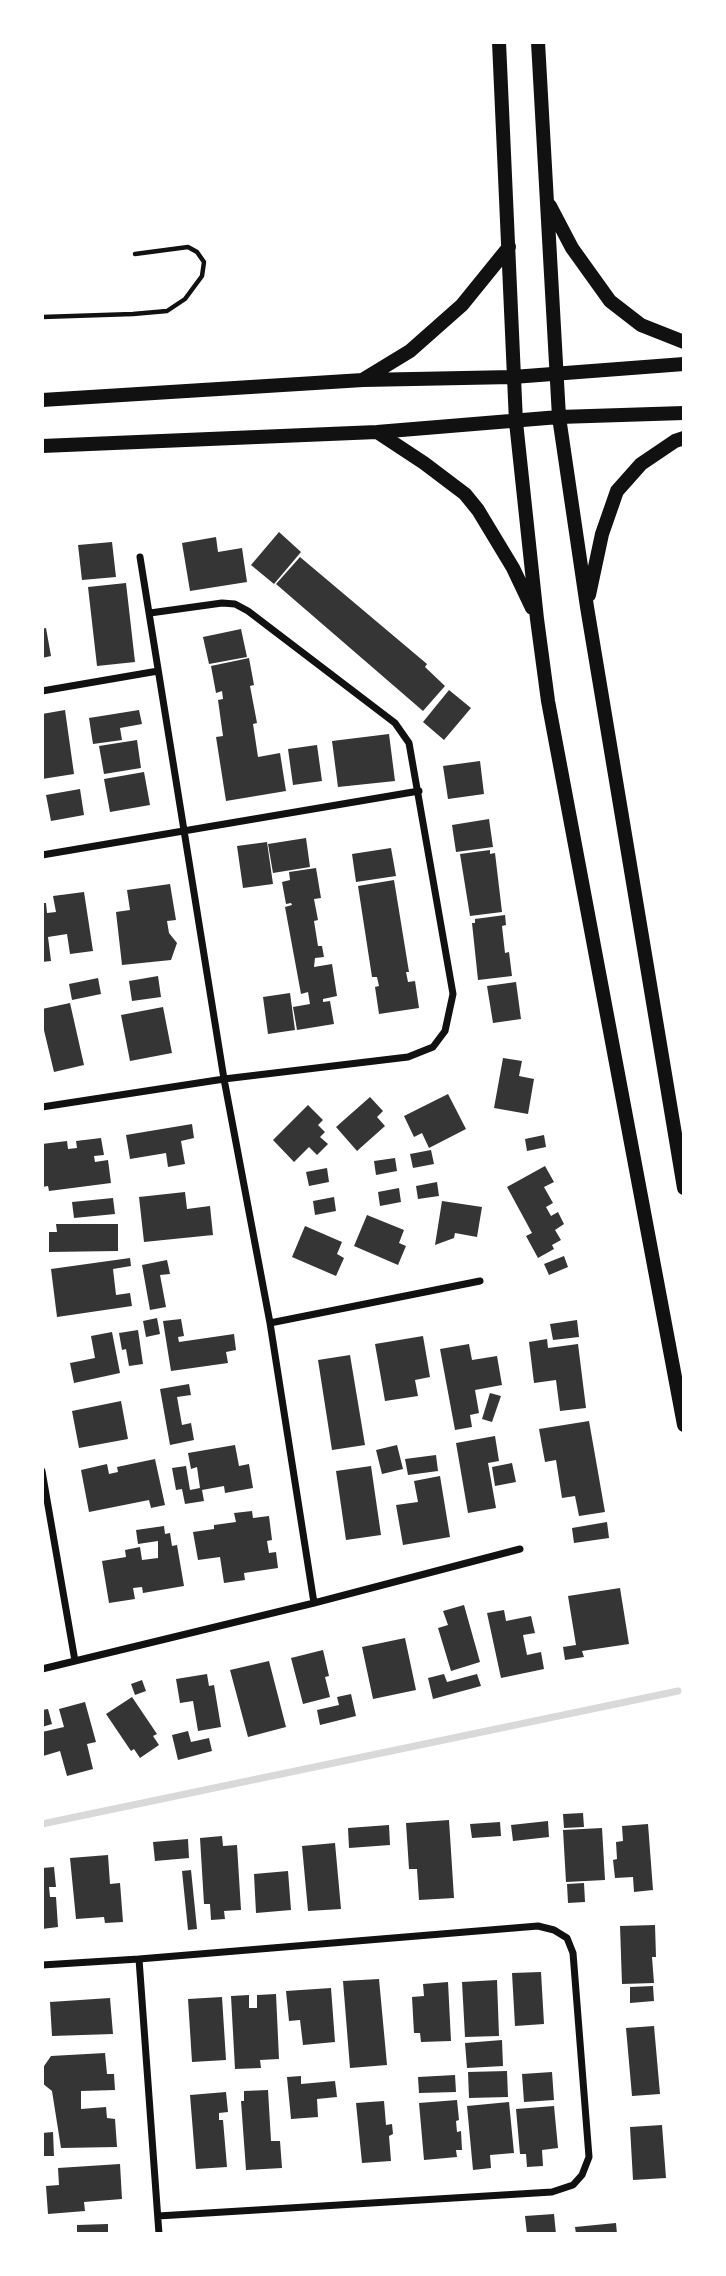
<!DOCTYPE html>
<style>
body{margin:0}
#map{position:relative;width:726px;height:2276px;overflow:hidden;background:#fff;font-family:"Archivo Narrow",sans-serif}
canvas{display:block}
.frame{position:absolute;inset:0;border:44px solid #fff;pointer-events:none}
</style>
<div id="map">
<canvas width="726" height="2276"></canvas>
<div class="frame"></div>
</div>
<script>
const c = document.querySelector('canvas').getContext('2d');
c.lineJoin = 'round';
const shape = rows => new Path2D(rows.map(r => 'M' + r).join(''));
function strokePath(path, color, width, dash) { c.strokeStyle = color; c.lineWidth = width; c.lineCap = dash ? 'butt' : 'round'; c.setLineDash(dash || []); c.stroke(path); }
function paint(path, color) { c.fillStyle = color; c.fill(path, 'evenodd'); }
strokePath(shape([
 [42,1824,678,1691]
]), '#d9d9d9', 7);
paint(shape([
 [279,532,301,552,274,584,251,565],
 [216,537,218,552,242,548,247,582,190,591,182,543],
 [112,542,116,577,82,580,78,545],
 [300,557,427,664,425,667,445,686,423,711,276,584],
 [126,583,135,662,97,666,88,587],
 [46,628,51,656,42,658,42,629],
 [241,629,247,657,209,664,203,637],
 [249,658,254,685,250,686,257,723,253,724,258,757,280,753,286,791,226,801,216,737,223,736,218,700,223,699,222,691,216,693,211,666],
 [449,690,471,708,444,740,423,722],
 [65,710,74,774,42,779,42,714],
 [139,710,142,724,120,728,122,740,93,744,89,718],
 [389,734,395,781,338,787,332,741],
 [137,740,141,768,104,774,99,746],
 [317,745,322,781,293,785,288,749],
 [480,761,484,794,448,799,443,766],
 [144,772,150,805,110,812,104,779],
 [80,789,84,815,51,821,46,795],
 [489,819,493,847,456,852,452,825],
 [306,838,310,867,273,873,268,844],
 [267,842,273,884,243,888,237,846],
 [391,848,396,876,356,882,352,854],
 [490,850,490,854,495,853,502,912,470,916,460,854],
 [316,868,321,898,314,899,318,920,314,921,318,946,322,946,324,957,315,958,314,967,332,964,337,996,323,999,323,1002,330,1001,334,1024,297,1030,293,1007,310,1004,308,992,301,994,285,907,292,905,291,903,286,904,282,882,290,880,289,872],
 [394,880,409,972,406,972,408,982,415,981,419,1008,379,1014,375,987,379,986,377,977,372,977,358,886],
 [170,884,176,920,167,921,169,933,177,943,171,960,122,965,116,912,130,910,127,890],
 [84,892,93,951,70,954,67,934,48,937,51,961,42,962,42,903,46,903,47,913,56,912,53,896],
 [505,915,506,925,502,926,505,953,509,952,512,976,478,980,472,923,475,923,475,919],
 [158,976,161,997,132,1001,129,981],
 [98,978,101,994,72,1000,69,984],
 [516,982,521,1019,493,1023,487,986],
 [290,993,295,1030,268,1034,263,997],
 [70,1003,84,1065,54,1072,42,1022,42,1009],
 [163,1007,172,1053,130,1061,121,1015],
 [503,1058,522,1061,519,1076,534,1079,528,1114,494,1108],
 [448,1094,466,1129,429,1148,422,1133,414,1137,404,1116],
 [370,1097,383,1111,377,1117,385,1126,357,1151,336,1127],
 [308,1105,323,1120,318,1125,325,1132,320,1137,328,1144,317,1155,309,1147,294,1162,273,1140],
 [192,1124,194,1138,181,1141,185,1164,168,1167,166,1153,130,1159,126,1135],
 [544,1135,546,1147,527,1151,525,1139],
 [101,1138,104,1155,94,1156,95,1162,108,1160,111,1183,49,1191,48,1186,42,1187,42,1144,67,1141,68,1149,77,1148,76,1141],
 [431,1150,434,1164,413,1168,410,1154],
 [395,1158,397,1171,376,1175,374,1161],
 [545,1166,554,1182,544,1187,553,1203,546,1207,551,1216,558,1212,564,1224,555,1230,561,1240,552,1245,554,1249,538,1258,526,1236,532,1233,507,1187],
 [327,1168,329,1182,309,1186,306,1172],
 [437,1182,439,1196,418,1199,416,1186],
 [399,1188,401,1202,380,1206,378,1192],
 [185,1192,187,1209,210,1206,213,1235,144,1242,139,1197],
 [334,1197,336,1211,315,1215,313,1201],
 [113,1198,115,1214,74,1218,72,1202],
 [442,1201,482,1207,477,1237,455,1233,454,1238,435,1245],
 [367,1215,404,1230,399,1243,406,1246,398,1265,354,1246],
 [56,1224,118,1224,118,1251,49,1252,49,1232,57,1232],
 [305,1226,342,1242,337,1254,344,1258,336,1276,292,1257],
 [564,1256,568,1267,549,1275,544,1264],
 [130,1258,131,1266,113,1269,116,1295,130,1293,132,1306,57,1317,51,1269],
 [167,1260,170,1274,160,1275,166,1307,150,1310,142,1265],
 [157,1318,160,1334,146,1337,143,1321],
 [181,1319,184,1336,178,1337,179,1342,234,1334,236,1350,226,1352,228,1363,171,1371,163,1321],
 [577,1320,579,1337,553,1340,550,1324],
 [138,1330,143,1364,129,1366,126,1349,122,1350,119,1333],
 [112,1332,120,1373,74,1383,70,1363,95,1358,91,1336],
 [423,1336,430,1377,415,1380,418,1396,385,1401,375,1344],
 [547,1339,548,1348,578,1344,586,1408,560,1411,556,1380,534,1383,529,1342],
 [469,1344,472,1360,497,1356,502,1385,475,1390,479,1413,470,1415,472,1427,455,1430,440,1349],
 [350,1355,365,1445,332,1450,318,1360],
 [189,1384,191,1395,177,1397,182,1425,191,1423,194,1440,170,1445,160,1389],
 [490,1393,501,1396,492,1422,482,1419],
 [121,1401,128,1439,79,1448,72,1411],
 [589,1421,605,1512,579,1516,575,1496,562,1498,556,1460,545,1462,539,1429],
 [495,1436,499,1461,488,1463,496,1508,468,1513,456,1443],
 [235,1445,239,1466,249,1464,253,1488,225,1493,224,1486,202,1490,204,1501,185,1504,182,1489,176,1490,172,1468,186,1466,190,1490,200,1488,197,1467,191,1469,188,1453],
 [397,1445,403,1469,382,1474,376,1450],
 [436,1455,438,1471,408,1475,405,1459],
 [155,1459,165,1505,151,1508,149,1500,89,1512,81,1470,107,1464,109,1474,118,1472,117,1467],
 [512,1463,516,1482,495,1486,492,1467],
 [371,1466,381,1535,346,1540,336,1471],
 [440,1476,450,1537,403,1545,396,1505,418,1502,414,1481],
 [252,1511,253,1518,269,1516,272,1540,267,1541,269,1553,276,1552,278,1568,244,1573,245,1580,224,1583,220,1557,198,1560,193,1532,214,1529,214,1525,236,1522,234,1513],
 [607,1522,609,1538,574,1543,572,1528],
 [164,1526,165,1534,170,1533,172,1546,177,1545,184,1586,143,1593,142,1587,133,1588,135,1599,109,1603,102,1561,126,1557,125,1550,140,1547,142,1560,158,1558,158,1541,138,1544,136,1530],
 [620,1588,629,1644,582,1651,584,1657,565,1660,563,1647,576,1645,568,1596],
 [464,1605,480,1662,451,1671,438,1628,448,1625,443,1611],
 [504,1610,506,1621,531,1616,535,1633,523,1635,527,1655,541,1652,544,1669,501,1678,487,1613],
 [405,1638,416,1690,373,1699,362,1647],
 [323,1650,329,1676,325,1677,330,1697,303,1704,291,1658],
 [269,1661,286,1727,248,1737,230,1670],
 [207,1674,209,1686,214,1685,221,1727,198,1731,193,1701,180,1703,176,1679],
 [444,1674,447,1682,477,1674,481,1686,433,1699,428,1678],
 [142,1680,146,1691,135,1695,131,1684],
 [351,1694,356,1716,320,1725,317,1710,339,1705,337,1697],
 [132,1697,157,1734,153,1736,159,1745,140,1758,134,1749,131,1751,106,1714],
 [85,1702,96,1742,87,1744,93,1769,67,1776,60,1751,43,1756,42,1732,64,1727,59,1709],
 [48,1709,52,1724,42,1727,42,1710],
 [188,1731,191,1742,209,1738,212,1751,178,1760,172,1735],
 [583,1813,584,1827,564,1828,563,1814],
 [449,1820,454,1898,419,1900,417,1869,409,1869,406,1823],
 [548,1821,549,1837,513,1841,511,1825],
 [500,1822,501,1836,472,1838,470,1824],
 [648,1824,653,1890,634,1892,633,1877,615,1878,613,1860,617,1859,616,1842,623,1841,622,1826],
 [389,1825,390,1845,349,1848,348,1828],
 [602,1828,605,1880,566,1882,563,1830],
 [222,1836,223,1846,237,1845,241,1910,224,1911,225,1919,211,1920,210,1904,204,1904,200,1838],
 [188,1839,189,1858,155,1861,153,1842],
 [335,1843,341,1909,308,1911,302,1846],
 [108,1855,110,1884,120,1883,123,1922,105,1923,104,1917,76,1919,70,1858],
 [54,1867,56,1887,49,1887,50,1897,56,1897,58,1927,42,1929,42,1868],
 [191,1870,197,1929,188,1930,182,1871],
 [288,1871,291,1910,256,1913,254,1874],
 [584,1883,585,1902,568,1903,567,1884],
 [655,1925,656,1957,652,1957,654,1983,622,1984,620,1926],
 [541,1972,544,2024,515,2026,512,1973],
 [379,1979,387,2065,350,2068,343,1981],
 [497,1980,499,2036,465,2037,462,1982],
 [448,1982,451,2041,421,2042,420,2033,414,2033,412,1997,424,1996,423,1984],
 [653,1986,654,2001,630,2003,630,1987],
 [331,1988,335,2042,303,2045,300,2020,289,2021,286,1991],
 [276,1994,279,2059,260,2060,261,2068,235,2069,231,1996,249,1995,249,2008,257,2008,257,1995],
 [222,1997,226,2060,192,2062,188,1999],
 [110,1998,113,2034,52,2036,50,2002],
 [654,2026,660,2094,632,2096,626,2028],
 [502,2040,503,2066,467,2068,465,2043],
 [105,2053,107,2074,114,2074,115,2090,81,2091,81,2109,106,2107,107,2118,115,2119,117,2147,61,2148,52,2091,42,2083,42,2069,51,2056],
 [507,2071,508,2097,469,2098,468,2072],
 [552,2072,554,2100,524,2102,522,2074],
 [455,2075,456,2092,419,2093,418,2077],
 [301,2076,301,2084,335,2081,337,2097,317,2099,318,2117,291,2119,287,2077],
 [268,2090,271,2141,280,2141,282,2168,246,2170,241,2101,244,2101,244,2091],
 [226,2092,228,2112,219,2113,219,2120,223,2120,227,2167,196,2169,190,2095],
 [457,2100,459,2120,456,2121,457,2132,461,2131,462,2150,456,2150,457,2157,424,2160,419,2103],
 [384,2101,386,2125,392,2124,393,2134,389,2136,391,2161,362,2163,356,2103],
 [509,2102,514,2153,490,2155,491,2168,473,2170,467,2106],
 [554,2106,558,2148,542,2150,543,2166,527,2167,526,2154,520,2154,516,2109],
 [662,2125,666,2178,633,2180,630,2127],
 [53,2132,54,2156,42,2156,42,2133],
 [120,2164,122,2199,84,2202,85,2211,48,2214,46,2186,59,2185,58,2168],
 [554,2214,556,2234,527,2234,525,2216],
 [616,2223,617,2234,576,2234,575,2227],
 [108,2224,108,2234,77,2234,77,2225]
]), '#353535');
strokePath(shape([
 [42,317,133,314,167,311,185,299,202,276,204,262,197,252,188,247,135,254]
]), '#111', 4.5);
strokePath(shape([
 [140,557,224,1079,270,1323,314,1603],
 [42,691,158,671],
 [42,855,419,791],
 [42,1107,224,1079,408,1057,433,1047,445,1031,453,994,409,743,395,723,248,611,235,604,222,603,150,613],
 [270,1323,480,1281],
 [42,1471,75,1661],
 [42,1669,314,1603,520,1549],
 [139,1959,159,2234],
 [42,1965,139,1959,538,1926,554,1930,567,1938,573,1953,589,2157,582,2175,573,2185,552,2192,158,2216]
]), '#111', 7);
strokePath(shape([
 [499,42,516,422,537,619,548,701,684,1425],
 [538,42,559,417,587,607,684,1188],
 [550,206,572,248,610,301,641,325,684,342],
 [364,379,410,351,462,305,509,247],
 [42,400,363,380,513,377,684,364],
 [377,432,424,463,465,494,478,510,513,568,532,608],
 [42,446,377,432,559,417,684,413],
 [589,595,602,534,617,491,641,464,675,441,684,438]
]), '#111', 14);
</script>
